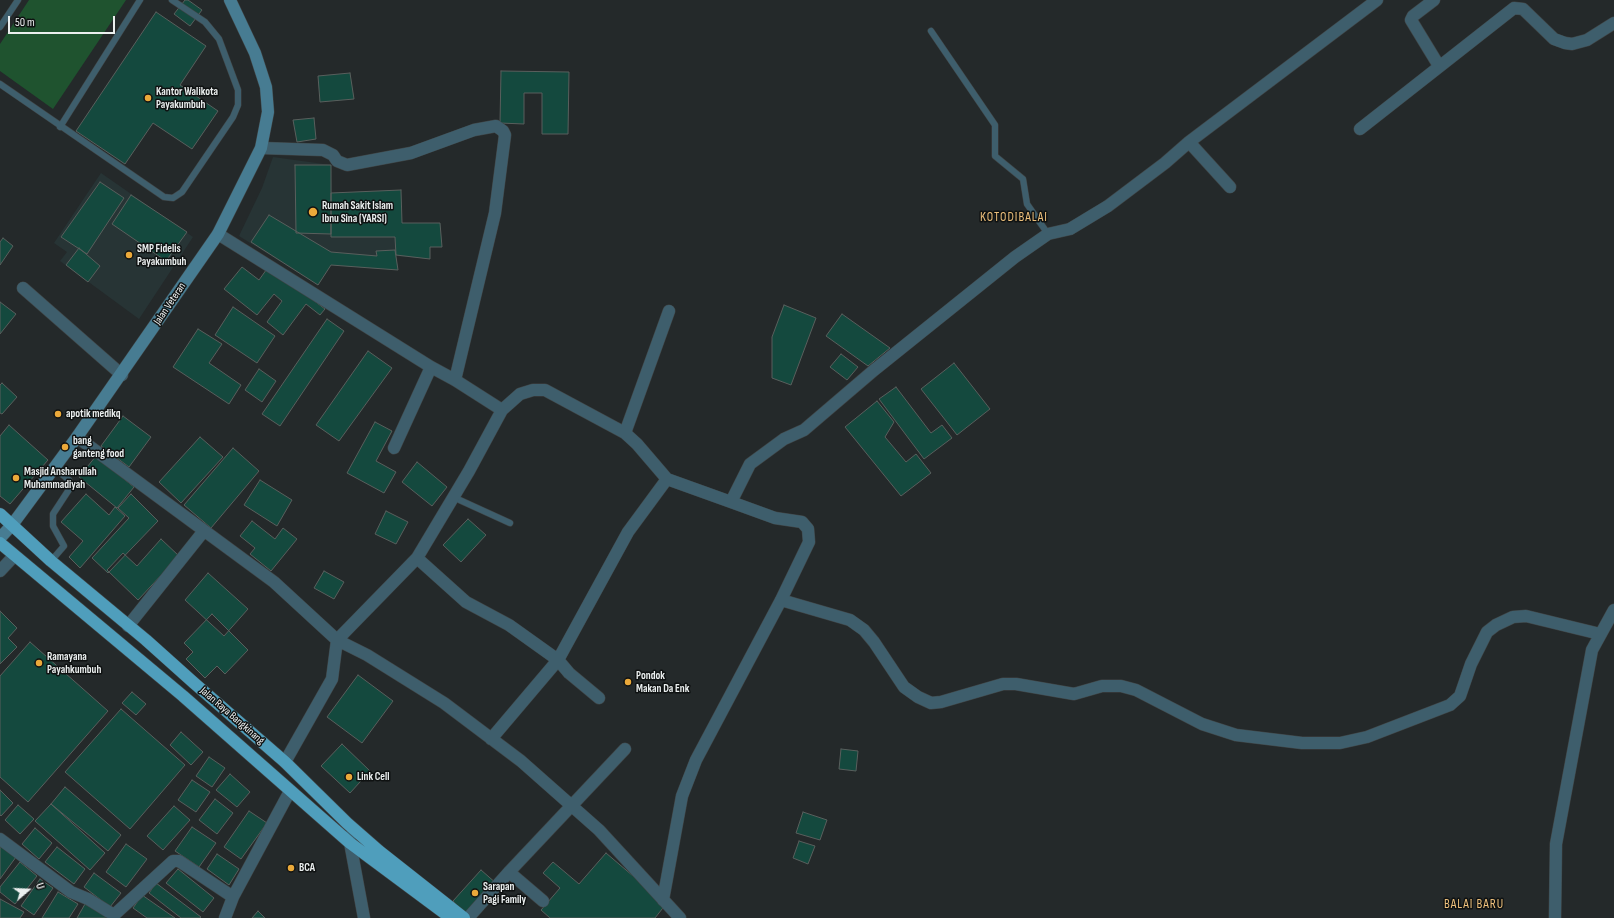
<!DOCTYPE html>
<style>
body{margin:0}
#map{position:relative;width:1614px;height:918px;overflow:hidden;background:#24292a;font-family:"Sofia Sans Condensed",sans-serif}
canvas{display:block}
.north{position:absolute;left:8px;top:870px;width:40px;height:40px;-webkit-text-stroke:3px #0f1212;paint-order:stroke;rotate:71deg;font-size:11px;font-weight:700;line-height:16px;text-align:center;color:#ebefef}
.north::after{content:'';display:block;margin:auto;width:14px;height:18px;background:#ebefef;clip-path:polygon(50% 0,100% 100%,50% 72%,0 100%)}
.scale{position:absolute;left:8px;top:16px;width:107px;height:18px;box-sizing:border-box;border:2px solid #ebefef;border-top:0;padding-left:5px;font-size:12px;line-height:14px;white-space:nowrap;color:#ebefef;-webkit-text-stroke:3px #0f1212;paint-order:stroke}
</style>
<div id="map">
<canvas width="1614" height="918"></canvas>
<div class="north">U</div>
<div class="scale">50 m</div>
</div>
<script>
const c = document.querySelector('canvas').getContext('2d');
c.lineJoin = 'round';
function paint(path, color) { c.fillStyle = color; c.fill(path, 'evenodd'); }
const shape = rows => new Path2D(rows.map(r => 'M' + r).join(''));
function strokePath(path, color, width, dash) { c.strokeStyle = color; c.lineWidth = width; c.lineCap = dash ? 'butt' : 'round'; c.setLineDash(dash || []); c.stroke(path); }
function write(font, color, halo, rows, align = 'center') {
  c.font = font + ' "Sofia Sans Condensed",sans-serif'; c.lineWidth = 3; c.setLineDash([]); c.textBaseline = 'middle'; c.strokeStyle = halo; c.fillStyle = color; for (const [text, x, y, turn = 0] of rows) {
    c.save(); c.translate(x, y); c.rotate((+turn || 0) * Math.PI / 180); c.textAlign = isNaN(turn) ? turn : align; if (halo) c.strokeText(text, 0, 0); c.fillText(text, 0, 0); c.restore();
  }
}
paint(shape([
 [273,157,331,165,332,193,401,190,402,223,440,223,442,247,430,247,430,259,396,256,398,270,331,265,318,285,239,236,262,188],
 [101,173,193,237,139,319,60,261,67,252,54,243]
]), '#273435');
paint(shape([
 [29,0,126,0,53,109,0,71,0,44]
]), '#1f532f');
const building = shape([
 [185,0,188,0,202,10,190,26,174,14,185,0],
 [156,12,206,46,180,85,218,111,192,149,153,123,125,164,76,131,156,12],
 [501,71,569,72,568,134,542,134,542,93,524,93,524,124,500,123,501,71],
 [350,73,354,99,320,102,318,76,350,73],
 [314,118,316,139,297,142,293,120,314,118],
 [295,165,331,165,331,234,296,233,295,165],
 [100,182,124,198,87,254,61,237,100,182],
 [401,190,402,223,440,223,442,247,430,247,430,259,396,255,395,237,331,237,331,193,401,190],
 [131,195,187,232,166,261,112,224,131,195],
 [269,215,331,252,377,256,376,251,395,250,398,270,331,265,318,285,251,242,269,215],
 [3,238,13,246,0,265,0,242,3,238],
 [79,248,100,266,88,282,66,265,79,248],
 [269,266,325,309,320,315,306,304,283,335,267,322,282,301,274,294,257,315,224,289,242,267,259,280,269,266],
 [0,302,16,314,0,334,0,302],
 [784,305,816,318,791,385,772,378,772,337,784,305],
 [233,307,275,336,257,363,215,335,233,307],
 [842,314,890,348,868,366,826,336,842,314],
 [327,319,344,331,280,426,262,414,327,319],
 [198,329,222,344,209,363,241,385,229,404,173,367,198,329],
 [368,351,392,368,339,441,316,425,368,351],
 [841,354,858,367,847,380,830,367,841,354],
 [954,363,990,409,957,435,921,389,954,363],
 [259,369,276,381,262,402,245,390,259,369],
 [2,383,17,397,2,414,0,413,0,385,2,383],
 [896,387,931,433,942,425,952,438,924,459,879,399,896,387],
 [877,401,894,422,885,437,906,462,916,454,931,473,901,496,845,427,877,401],
 [123,416,151,437,129,467,101,446,123,416],
 [375,422,392,431,376,461,396,472,384,493,347,473,375,422],
 [9,425,48,460,10,504,0,496,0,436,9,425],
 [200,437,223,457,181,503,159,482,200,437],
 [233,448,259,471,211,528,184,505,233,448],
 [96,456,134,487,117,508,79,477,96,456],
 [417,462,447,487,432,506,402,482,417,462],
 [260,480,292,500,277,526,244,505,260,480],
 [86,494,109,515,115,507,125,516,80,568,69,557,83,541,61,522,86,494],
 [131,494,158,521,108,573,92,558,129,518,118,508,131,494],
 [386,511,408,522,396,544,375,534,386,511],
 [468,519,486,535,461,562,443,545,468,519],
 [252,521,275,539,283,528,297,539,271,571,250,554,255,548,240,536,252,521],
 [161,539,179,556,138,600,107,570,123,553,137,566,161,539],
 [324,571,344,582,334,599,314,588,324,571],
 [208,573,248,609,224,636,185,600,208,573],
 [0,611,17,628,8,638,17,647,0,664,0,611],
 [212,614,248,650,225,674,217,666,205,678,186,659,193,652,184,643,212,614],
 [30,642,108,711,28,802,0,777,0,676,30,642],
 [358,675,393,701,362,743,327,717,358,675],
 [132,692,146,704,136,715,122,703,132,692],
 [121,709,185,765,130,829,65,772,121,709],
 [181,732,203,752,191,765,170,745,181,732],
 [342,744,370,771,350,793,321,766,342,744],
 [841,749,858,751,856,771,839,769,841,749],
 [209,757,225,768,212,787,196,776,209,757],
 [230,774,250,792,237,807,216,790,230,774],
 [192,780,210,792,196,812,178,800,192,780],
 [65,787,121,835,108,851,51,804,65,787],
 [0,790,13,803,1,816,0,815,0,790],
 [215,799,233,813,217,834,199,820,215,799],
 [51,804,105,853,90,870,35,821,51,804],
 [18,805,34,819,20,834,5,820,18,805],
 [174,806,190,820,163,850,147,836,174,806],
 [249,811,267,823,241,859,224,847,249,811],
 [803,812,827,820,820,840,796,833,803,812],
 [192,827,216,843,199,867,175,851,192,827],
 [35,828,52,843,39,859,22,844,35,828],
 [799,841,815,846,808,864,793,858,799,841],
 [126,844,147,859,126,887,106,872,126,844],
 [0,846,16,857,0,879,0,846],
 [57,847,85,869,74,884,45,862,57,847],
 [606,853,666,904,655,918,550,918,541,910,560,888,543,873,553,862,579,884,606,853],
 [217,854,239,869,229,885,207,869,217,854],
 [20,862,37,876,15,904,0,892,0,887,20,862],
 [178,869,214,898,203,912,166,883,178,869],
 [481,870,497,884,468,916,453,901,481,870],
 [94,873,121,893,110,907,84,887,94,873],
 [40,879,53,888,34,915,21,906,40,879],
 [156,883,201,917,200,918,181,918,149,893,156,883],
 [58,892,78,904,69,918,42,918,58,892],
 [142,895,175,918,147,918,133,908,142,895],
 [0,899,24,912,20,918,0,918,0,899],
 [85,904,110,918,77,918,85,904],
 [258,911,265,918,252,918,258,911]
]);
paint(building, '#14493e');
strokePath(building, '#595f5d', 1);
const service = shape([
 [0,27,18,0],
 [931,31,995,125,995,156,1023,179,1027,204,1048,234],
 [0,84,164,197,173,198,182,192,233,117,238,105,238,90,219,39,205,22,172,0],
 [60,127,140,0],
 [453,497,510,523],
 [51,561,64,546,53,526,53,514,70,488,69,480,54,468]
]);
const minor = shape([
 [1434,0,1413,16,1411,20,1439,66],
 [1360,129,1514,8,1523,9,1554,39,1565,43,1572,44,1587,40,1614,23],
 [1189,142,1230,187],
 [261,148,323,150,333,155,337,161,347,165,411,153,474,130,496,126,503,131,505,135,495,213,455,380],
 [218,234,431,367,455,380,502,410],
 [23,288,122,375],
 [625,433,669,311],
 [77,437,274,582,337,640,367,655,444,703,521,761,599,830,680,918],
 [394,448,431,367],
 [417,558,466,602,509,625,558,660,569,673,599,698],
 [0,571,14,556],
 [781,600,850,620,864,630,874,642,904,687,918,697,931,703,941,702,1003,684,1016,684,1074,694,1102,686,1121,686,1136,690,1202,724,1236,735,1302,743,1340,743,1367,737,1450,705,1460,696,1471,664,1487,632,1496,625,1513,617,1526,616,1600,634],
 [128,626,203,532],
 [491,739,558,660,628,532,667,479],
 [285,762,332,679,337,640,417,558,469,471,502,410,520,394,533,390,545,390,625,433,637,444,667,479,731,502,750,464,784,439,804,430,873,371,1015,257,1048,234,1070,229,1108,206,1165,163,1189,142,1377,0],
 [0,839,71,892,88,899,114,915,173,861,179,861,233,897],
 [509,872,543,901],
 [663,900,682,796,696,760,781,600,809,542,808,529,802,522,775,518,731,502],
 [225,918,233,897,290,791],
 [468,918,509,872,625,749],
 [1555,918,1556,844,1592,650,1614,610]
]);
const tertiary = shape([
 [349,837,364,918]
]);
const secondary = shape([
 [0,538,12,525,77,437,218,234,261,148,268,112,266,87,255,53,230,0]
]);
const trunk = shape([
 [0,514,51,561,146,640,194,683,285,762,347,823,379,851,464,918],
 [0,543,183,696,350,843,451,918]
]);
strokePath(service, '#404546', 7);
strokePath(minor, '#404546', 13);
strokePath(tertiary, '#404546', 13);
strokePath(secondary, '#404546', 13);
strokePath(trunk, '#404546', 13);
strokePath(service, '#3e5e6c', 6);
strokePath(minor, '#3e5e6c', 12);
strokePath(tertiary, '#3e5e6c', 12);
strokePath(secondary, '#477c92', 12);
strokePath(trunk, '#4f9ebc', 12);
for (const [x, y, r, color] of [
 [148,98,4,"#eba93a"],
 [313,212,5,"#eba93a"],
 [129,255,4,"#eba93a"],
 [58,414,4,"#eba93a"],
 [65,447,4,"#eba93a"],
 [16,478,4,"#eba93a"],
 [39,663,4,"#eba93a"],
 [628,682,4,"#eba93a"],
 [349,777,4,"#eba93a"],
 [291,868,4,"#eba93a"],
 [475,893,4,"#eba93a"]
]) { const dot = new Path2D(); dot.arc(x, y, r, 0, 2 * Math.PI); c.fillStyle = color; c.fill(dot); strokePath(dot, '#0f1212', 1.5); }
write('bold 11px', '#ebefef', '#0f1212', [
 ["Kantor Walikota",156,92],
 ["Payakumbuh",156,105],
 ["Rumah Sakit Islam",322,206],
 ["Ibnu Sina (YARSI)",322,219],
 ["SMP Fidelis",137,249],
 ["Payakumbuh",137,262],
 ["apotik medikq",66,414],
 ["bang",73,441],
 ["ganteng food",73,454],
 ["Masjid Ansharullah",24,472],
 ["Muhammadiyah",24,485],
 ["Ramayana",47,657],
 ["Payahkumbuh",47,670],
 ["Pondok",636,676],
 ["Makan Da Enk",636,689],
 ["Link Cell",357,777],
 ["BCA",299,868],
 ["Sarapan",483,887],
 ["Pagi Family",483,900]
], 'left');
write('11px', '#ebefef', '#0f1212', [
 ["Jalan Veteran",170,304,-56],
 ["Jalan Raya Bangkinang",232,716,41]
]);
c.letterSpacing = '1px';
write('13px', '#eec07c', '#0f1212', [
 ["KOTODIBALAI",1014,218],
 ["BALAI BARU",1474,905]
]);
c.letterSpacing = '0px';
</script>
